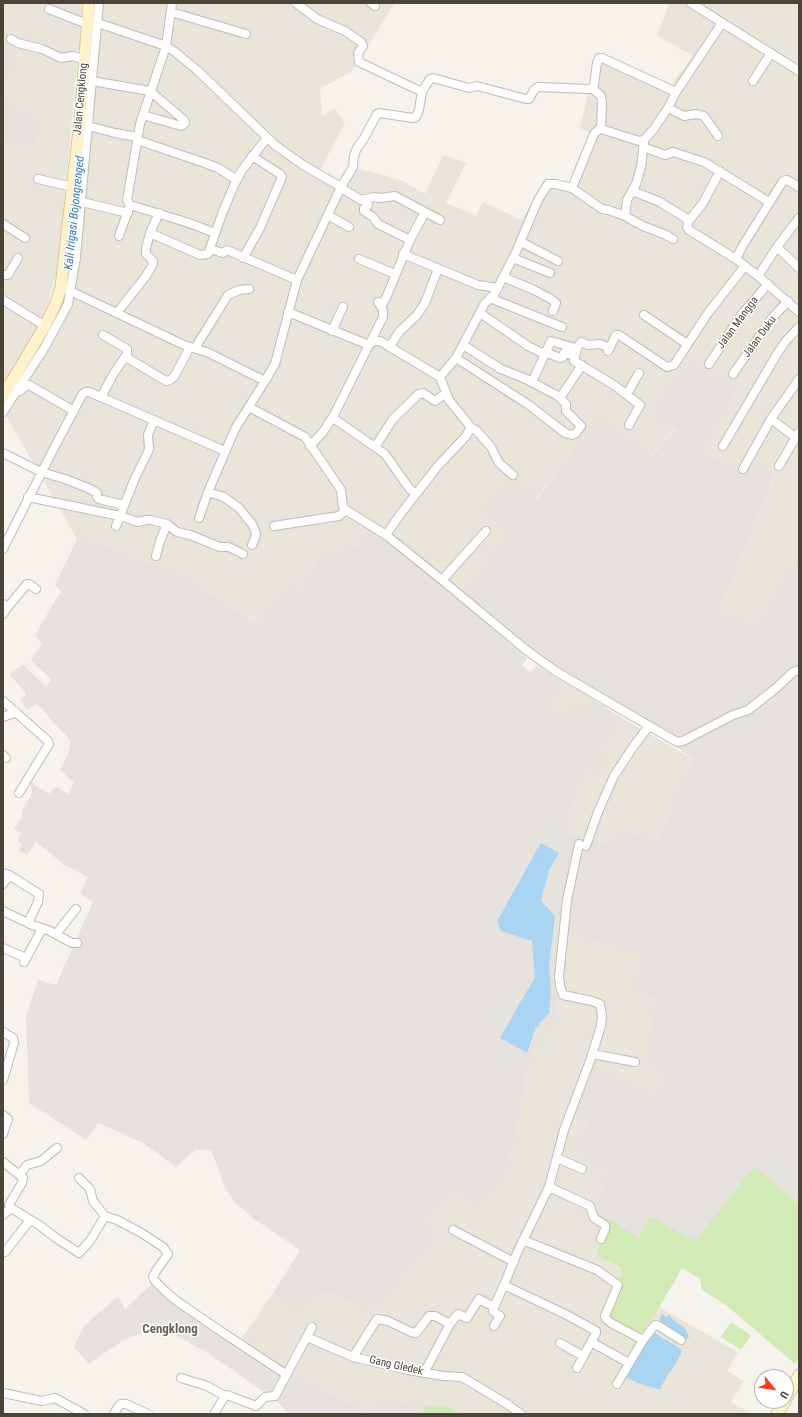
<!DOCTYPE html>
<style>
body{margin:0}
#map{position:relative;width:802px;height:1417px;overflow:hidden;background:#f6f3ec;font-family:"Roboto Condensed",sans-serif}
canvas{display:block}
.frame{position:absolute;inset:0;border:4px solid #4b4439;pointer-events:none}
.north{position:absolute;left:754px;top:1369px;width:40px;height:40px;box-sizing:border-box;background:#fff;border:1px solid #b7b4b0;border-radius:50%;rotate:120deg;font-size:11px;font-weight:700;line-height:16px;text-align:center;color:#4b4439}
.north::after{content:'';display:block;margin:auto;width:14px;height:18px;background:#fc3f1d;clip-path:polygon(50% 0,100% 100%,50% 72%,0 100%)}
</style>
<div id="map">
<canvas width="802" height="1417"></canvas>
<div class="frame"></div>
<div class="north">U</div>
</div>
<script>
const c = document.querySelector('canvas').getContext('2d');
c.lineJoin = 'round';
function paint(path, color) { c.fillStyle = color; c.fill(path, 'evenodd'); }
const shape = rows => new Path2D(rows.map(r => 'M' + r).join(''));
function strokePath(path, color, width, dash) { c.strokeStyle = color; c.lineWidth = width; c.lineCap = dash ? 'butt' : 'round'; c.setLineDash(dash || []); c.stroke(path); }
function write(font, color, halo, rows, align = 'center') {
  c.font = font + ' "Roboto Condensed",sans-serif'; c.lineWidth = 3; c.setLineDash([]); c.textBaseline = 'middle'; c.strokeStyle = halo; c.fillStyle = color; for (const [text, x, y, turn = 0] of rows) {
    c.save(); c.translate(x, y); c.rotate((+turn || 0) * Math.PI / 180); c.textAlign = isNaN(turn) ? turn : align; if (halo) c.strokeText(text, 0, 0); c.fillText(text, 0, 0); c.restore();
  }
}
paint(shape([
 [3,3,83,3,58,268,43,320,3,392,3,145,6,140,41,127,3,97,3,91,20,57,3,46],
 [101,3,395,3,352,71,320,89,322,115,335,109,345,123,319,172,346,184,356,168,401,180,425,194,443,155,466,163,446,203,476,216,483,202,522,220,546,178,571,184,591,133,580,129,588,93,595,90,604,55,636,69,668,88,693,56,657,36,669,3,799,3,799,552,761,631,719,612,777,472,733,469,700,449,737,390,687,362,655,414,677,428,650,456,581,446,577,444,536,499,513,480,512,536,459,600,392,541,348,547,340,556,311,575,302,594,287,590,262,625,169,569,131,559,107,547,77,539,5,414,75,285],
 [563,682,592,698,583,712,565,719,547,705],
 [622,718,694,760,657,840,621,829,614,845,573,836,562,830,579,792,574,791,584,765,597,771,599,750],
 [563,933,645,954,636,992,656,997,654,1013,671,1079,655,1100,588,1119,584,1132,579,1135,593,1156,591,1160,608,1169,594,1210,609,1219,596,1254,608,1260,610,1263,624,1272,602,1318,632,1343,634,1342,659,1307,738,1352,727,1371,744,1381,731,1402,752,1414,461,1414,452,1408,413,1405,381,1397,371,1412,283,1373,239,1342,273,1293,296,1310,328,1291,359,1306,409,1265,434,1240,420,1222,454,1189,475,1207,502,1177,516,1135,528,1067,545,1030,557,1018,558,990]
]), '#eae5da');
paint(shape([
 [3,46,20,57,3,91],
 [3,97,41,127,35,144,6,140,3,145],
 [687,361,737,390,700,449,733,469,777,471,719,612,761,630,799,552,799,1205,755,1167,695,1242,650,1216,639,1238,594,1210,608,1169,591,1160,592,1156,571,1147,579,1135,584,1132,588,1119,573,1112,592,1065,655,1100,670,1079,646,1059,654,1013,656,997,636,992,644,954,563,933,558,990,557,1018,545,1030,528,1067,516,1135,502,1177,475,1207,454,1189,421,1222,434,1240,409,1265,376,1304,359,1306,328,1291,296,1310,273,1293,300,1250,257,1221,234,1202,225,1187,211,1150,195,1150,176,1167,143,1143,98,1123,86,1140,29,1103,26,1016,38,980,56,985,93,902,80,893,88,877,63,864,36,842,27,855,19,851,22,844,17,841,21,833,14,829,22,817,22,811,32,793,30,782,49,794,54,788,58,787,68,794,74,782,60,770,68,754,71,741,37,704,27,710,20,699,26,696,25,692,9,674,23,665,46,686,52,680,31,660,42,644,35,635,61,591,55,585,77,539,107,547,131,559,169,569,261,625,287,589,302,594,321,553,340,556,348,547,359,546,370,526,392,541,527,658,522,666,531,672,537,665,563,682,547,705,565,719,575,707,583,712,592,698,622,718,599,750,606,755,597,771,584,766,574,791,579,792,562,830,573,836,613,845,620,829,657,840,694,760,626,710,554,667,464,594,511,536,484,512,514,480,537,499,577,444,581,446,598,419,651,456,677,429,655,414],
 [157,1279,190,1308,283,1373,371,1412,380,1397,413,1405,426,1405,421,1414,290,1414,274,1399,208,1353,159,1326,122,1341,89,1364,74,1347,84,1326,118,1296,125,1309]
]), '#e6e2dd');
paint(shape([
 [755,1166,799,1205,799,1357,795,1364,727,1306,702,1290,700,1279,682,1268,655,1315,634,1343,605,1322,602,1318,622,1272,621,1269,596,1254,609,1219,639,1238,650,1216,695,1241],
 [731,1322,751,1335,741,1350,721,1337],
 [426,1405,452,1408,461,1414,421,1414]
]), '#d2eab5');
paint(shape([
 [541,843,559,853,549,870,541,901,555,916,549,967,551,991,549,1013,535,1029,527,1053,500,1038,535,977,532,941,501,931,497,921],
 [662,1313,665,1317,670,1315,673,1320,685,1328,689,1337,684,1341,660,1325,660,1319],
 [653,1332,681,1349,681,1354,675,1365,667,1376,660,1389,657,1389,635,1382,626,1377,624,1374]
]), '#a9d4f2');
strokePath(shape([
 [70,272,80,170],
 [53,325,68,286]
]), '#a9d4f2', 7);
const minor = shape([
 [296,3,317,19,345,31,361,42,363,46,358,53,359,62,420,91,423,90,430,79,433,78,469,88,477,86,526,99,529,99,534,90,538,87,589,89,592,88,594,85,597,63,599,58,602,58,676,92],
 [371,3,375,6],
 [691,3,799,71],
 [49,9,87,24],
 [171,12,246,34],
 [98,23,166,46,175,52,197,70,275,145,303,165,341,187],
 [11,39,18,43,42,49,61,58,72,56,84,59],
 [92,81,150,91,184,120,185,123,181,126,143,115],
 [753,81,771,53],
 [592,88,601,96,602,102,601,129],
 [668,108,684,116,697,114,704,116,718,136],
 [88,126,115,133,137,137],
 [137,140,205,163,218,168,237,180],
 [643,147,665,155,673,152,704,162,769,202],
 [38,179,73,187],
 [799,187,787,180,783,181,742,247,736,259,758,276,777,247,799,218],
 [341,188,361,200,374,197,381,198,395,196,440,220],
 [572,188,594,134,598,130,601,129,639,141,644,140,653,130,668,108,676,92,722,23],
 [632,191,658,201,686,218,688,222,687,227,689,230,736,259],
 [366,199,368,205,364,208,364,211,373,217,378,224,410,240],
 [78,201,128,213],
 [130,205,189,223,215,233],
 [328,215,349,227],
 [625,216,627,200,636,184,641,167,644,143],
 [688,222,703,203,720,171],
 [3,224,25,238],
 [150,233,200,255,208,254,222,214,235,183,242,170,267,138],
 [119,236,129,208,130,205,127,200,140,124,166,46,172,3],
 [521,242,558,261],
 [777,247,799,268],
 [210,249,223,253,227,250,297,280],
 [403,254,478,285,498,288],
 [243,258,260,228,282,177,280,174,252,156],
 [513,258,550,273],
 [359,259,395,274],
 [3,275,8,275,18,258],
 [758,276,799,312],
 [503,277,532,289,551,299,556,303,553,311],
 [66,289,184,345,209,353,265,381,235,429,208,492,199,518],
 [490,298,562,327],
 [3,300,45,326],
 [381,307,386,298,410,240,425,212],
 [288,312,364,343,369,345,374,341,380,341,440,377,456,358,485,303,493,296,496,291,516,252,538,200,548,184,556,184,572,188,602,209,608,210,623,215,643,226,664,234,673,239],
 [117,313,127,300,146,276,152,266,153,261,146,254,146,248,150,233,159,213],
 [480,313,528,346,544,354],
 [644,315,687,344],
 [332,331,343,307],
 [103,335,127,349,127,356,129,359,166,381,170,380,174,377,190,347],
 [389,347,400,331,417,315,425,303,438,269],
 [195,348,228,295,239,290,249,289],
 [577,348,574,361,614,385,640,405,629,425],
 [608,351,616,335,619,335,667,367,674,365,708,313,745,266],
 [545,352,560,358,563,357,564,353,575,356],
 [456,358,529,405,565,433,572,435,576,433,581,426,566,411,566,404,558,396,526,379,501,369,463,345],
 [709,364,742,314,768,284],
 [733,374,772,318,788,301],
 [265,381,275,364,297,280,341,187,353,167,354,156,357,148,363,140,377,114,379,113,413,118,416,117,419,110,422,91],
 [532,382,551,341,575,348,577,348,581,342,588,345,600,344,610,348],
 [20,391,27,385,29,385,74,411],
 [627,394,639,373],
 [101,397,114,373,127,354],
 [560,398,582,365],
 [249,407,305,437,341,490,343,507,346,510,386,535,442,580,525,649,540,660,557,672,677,742,683,741,733,715,748,710,775,689,793,672,799,670],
 [3,412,45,347,68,304,76,257,99,3],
 [333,418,385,454,409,488,416,494],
 [771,419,795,437],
 [470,427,477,431,491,447,499,463,513,475],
 [310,446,323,432,334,415,383,317,383,310,378,302],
 [723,446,777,354,785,342,799,327],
 [375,447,393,419,419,394,423,393,435,401,446,393],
 [3,453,41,472,65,479,88,488,97,493,97,497,99,499,124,505],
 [779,466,799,432],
 [743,469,771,419,799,379],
 [208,492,224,497,239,508,252,524,256,533,255,538,252,545],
 [28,497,120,516,138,522,147,520,151,520,167,524,177,532,190,535,220,547,229,547,243,554],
 [116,526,135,478,147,454,149,449,148,435,154,420],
 [274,526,339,516,346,510],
 [386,535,399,516,437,467,466,436,470,429,470,426,449,400,440,377],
 [3,549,53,450,82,395,85,392,89,392,103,398,225,451],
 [156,556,160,541,167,524],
 [442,580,486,531],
 [3,604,7,608,3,614],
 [7,608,27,584,29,584,36,589],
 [3,701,48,741,49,744,19,793],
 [3,717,11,714,15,711],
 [3,755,6,758],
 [586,846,598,812,614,776,633,747,649,726],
 [3,873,9,875,39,894,38,902,28,923],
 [3,884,9,875],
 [3,911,32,925,48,930,72,943,77,943],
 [56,934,76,909],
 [3,948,26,958],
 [24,962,42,929],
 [3,1032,13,1038,14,1043,3,1080],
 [592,1054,635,1062],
 [3,1115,8,1119,3,1134],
 [557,1158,582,1169],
 [3,1162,23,1178,22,1183,10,1203,9,1205,11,1208,39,1225,56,1238,79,1253,90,1241,105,1216,117,1220,140,1232,163,1247,168,1254,156,1271,153,1277,155,1281,164,1290,174,1299,213,1326,287,1375],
 [20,1174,27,1165,41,1161,57,1148],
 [79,1178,90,1189,93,1201,105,1216],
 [549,1187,590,1206,594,1218,605,1225,605,1229,601,1239],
 [3,1215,11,1208],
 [453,1230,514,1262],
 [523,1240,597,1270,618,1285,605,1316,606,1319,611,1323,643,1340],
 [5,1252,30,1220],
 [504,1285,517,1253,549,1187,564,1130,590,1061,601,1026,602,1016,600,1004,592,1001,563,995,560,986,559,977,567,900,579,844],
 [494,1307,493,1311,500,1316,494,1326],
 [307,1337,353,1357,408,1370,444,1376,462,1377,507,1404,521,1414],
 [591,1342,629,1363],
 [560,1343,583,1356],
 [353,1357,377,1319,388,1321,411,1332,416,1333,429,1316,435,1316,450,1324,458,1314,467,1318,479,1299,494,1307,504,1285,567,1315,596,1331,596,1333,577,1368],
 [424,1373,450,1324],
 [181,1378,207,1386,225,1396,227,1395,256,1406,265,1397,275,1396,312,1327],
 [617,1384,643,1340,655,1325,659,1326,681,1340],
 [3,1393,42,1401,55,1398,84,1414],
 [114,1414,118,1407,121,1404,126,1404,148,1414],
 [214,1414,225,1396]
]);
const secondary = shape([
 [3,396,45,326,56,303,61,287,80,121,89,3],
 [786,1399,799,1375],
 [777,1414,785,1401]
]);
strokePath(minor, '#c2bbae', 10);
strokePath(secondary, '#d6c79b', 13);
strokePath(minor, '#fff', 8);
strokePath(secondary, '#fff3cd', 11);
write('11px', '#4b4439', '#fff', [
 ["Jalan Cengklong",81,99,-85],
 ["Jalan Mangga",738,323,-54],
 ["Jalan Duku",760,337,-54],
 ["Gang Gledek",396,1366,13]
]);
write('italic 12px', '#2e7ab2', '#fff', [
 ["Kali Irigasi Bojongrenged",75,213,-84]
]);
write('bold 13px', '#6e6250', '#fff', [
 ["Cengklong",170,1330]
]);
</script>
